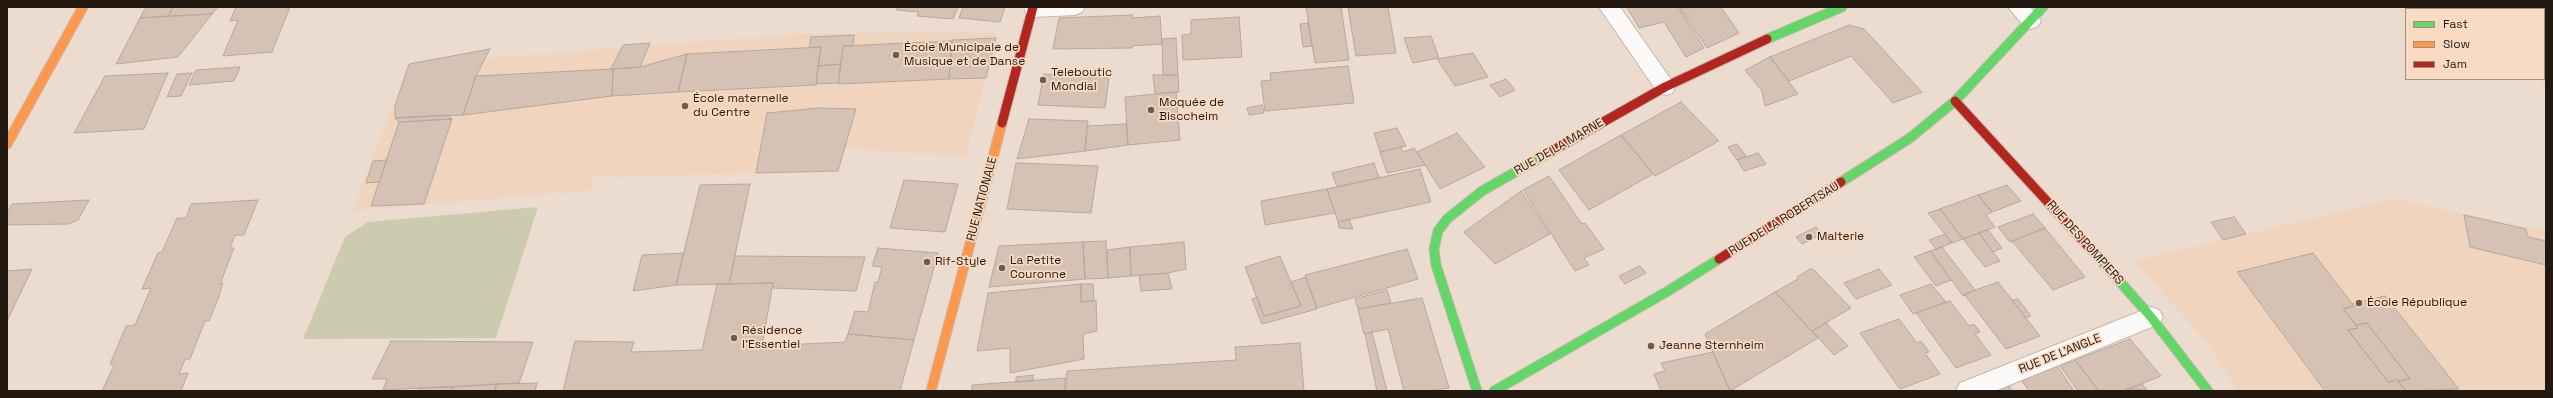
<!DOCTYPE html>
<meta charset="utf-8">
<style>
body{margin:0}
#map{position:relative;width:2553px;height:398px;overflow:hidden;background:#ecdbcf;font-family:"Space Grotesk",sans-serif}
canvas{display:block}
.frame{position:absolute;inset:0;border:8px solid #241910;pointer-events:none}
.legend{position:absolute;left:2405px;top:8px;width:140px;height:72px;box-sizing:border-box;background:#f9dac2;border:1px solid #a48d7b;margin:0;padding:5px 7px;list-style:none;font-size:12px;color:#241910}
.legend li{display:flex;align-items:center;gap:8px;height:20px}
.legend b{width:20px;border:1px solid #a48d7b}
</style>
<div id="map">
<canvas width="2553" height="398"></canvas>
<div class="frame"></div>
<ul class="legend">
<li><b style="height:5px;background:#63d668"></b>Fast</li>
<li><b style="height:5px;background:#ff974d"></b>Slow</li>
<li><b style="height:5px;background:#b3261e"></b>Jam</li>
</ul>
</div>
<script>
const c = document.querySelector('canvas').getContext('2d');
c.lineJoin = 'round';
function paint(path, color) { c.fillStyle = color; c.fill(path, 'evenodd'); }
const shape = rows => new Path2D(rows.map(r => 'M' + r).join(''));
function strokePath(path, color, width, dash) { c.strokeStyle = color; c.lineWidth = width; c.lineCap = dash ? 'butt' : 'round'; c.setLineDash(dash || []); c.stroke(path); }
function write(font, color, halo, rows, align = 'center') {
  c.font = font + ' "Space Grotesk",sans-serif'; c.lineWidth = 3.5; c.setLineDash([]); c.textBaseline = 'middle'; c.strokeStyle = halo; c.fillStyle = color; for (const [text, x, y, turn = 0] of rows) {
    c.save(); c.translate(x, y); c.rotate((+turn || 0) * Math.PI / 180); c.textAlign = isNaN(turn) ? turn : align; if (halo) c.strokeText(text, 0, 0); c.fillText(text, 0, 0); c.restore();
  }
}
paint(shape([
 [2487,7,2546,7,2546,90,2538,79,2544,79,2544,9,2489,9],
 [997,32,966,157,845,148,838,171,594,177,591,190,352,211,409,64,800,34],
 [2394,199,2546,231,2546,391,2237,391,2208,344,2134,261]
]), '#f0d4be');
paint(shape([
 [538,207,496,338,303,339,345,237,368,222]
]), '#cccbaf');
const building = shape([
 [146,7,173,7,168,16,140,18,146,7],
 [173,7,218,7,212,14,168,16,173,7],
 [236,7,290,7,272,52,223,56,238,20,230,21,236,7],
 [897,7,958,7,953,19,917,16,919,12,896,10,897,7],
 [963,7,1005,7,1000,22,959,18,963,7],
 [1306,7,1341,7,1349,60,1315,63,1306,7],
 [1348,7,1388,7,1396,53,1356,56,1348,7],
 [1627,7,1678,7,1704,48,1686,57,1664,22,1639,28,1627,7],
 [1721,7,1739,33,1707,48,1680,8,1721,7],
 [212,14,178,57,116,64,140,18,212,14],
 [1132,15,1132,18,1160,16,1162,44,1132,46,1132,48,1053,49,1059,18,1132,15],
 [1239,17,1242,57,1183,60,1182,35,1191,34,1191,20,1239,17],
 [1308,23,1312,46,1303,47,1300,24,1308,23],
 [1849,25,1864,29,1922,92,1893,103,1851,56,1789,81,1770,57,1849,25],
 [854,35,853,46,843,46,841,64,818,66,821,47,809,48,811,37,854,35],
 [1431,36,1439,58,1413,63,1404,38,1431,36],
 [996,38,986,78,949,79,952,40,996,38],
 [1176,38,1178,75,1163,75,1162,39,1176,38],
 [952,41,949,79,838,84,843,46,952,41],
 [650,43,640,67,611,69,623,45,650,43],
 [821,47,816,85,678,92,687,54,821,47],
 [490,49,476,76,463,115,395,118,395,106,409,64,490,49],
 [1473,53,1488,77,1455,86,1437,59,1473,53],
 [687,54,678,92,612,96,613,69,640,67,687,54],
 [1770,57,1798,94,1765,106,1762,91,1745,70,1770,57],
 [841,64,838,83,816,84,818,66,841,64],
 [1348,66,1354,103,1265,111,1261,81,1271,80,1270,73,1348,66],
 [240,67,234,81,189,85,196,70,240,67],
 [613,69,612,96,463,115,476,76,613,69],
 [168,73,144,129,74,133,105,76,168,73],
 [192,73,181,96,167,97,177,74,192,73],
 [1044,74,1109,78,1105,108,1038,105,1044,74],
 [1153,75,1178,75,1179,92,1155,94,1153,75],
 [1506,79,1515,90,1500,97,1490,85,1506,79],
 [1176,92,1180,140,1128,145,1125,97,1176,92],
 [1681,102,1719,141,1655,176,1621,135,1681,102],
 [1262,105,1264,113,1249,115,1247,108,1262,105],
 [819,108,856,109,838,171,756,173,767,113,819,108],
 [447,115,452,119,399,122,395,118,447,115],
 [452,119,424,204,371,206,399,122,452,119],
 [1029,119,1088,121,1085,151,1017,159,1029,119],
 [1126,124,1128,145,1085,151,1087,126,1126,124],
 [1397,128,1406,146,1380,152,1374,133,1397,128],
 [1457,133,1485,167,1440,189,1417,152,1457,133],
 [1621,135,1653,174,1589,210,1559,170,1621,135],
 [1737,144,1746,156,1737,160,1728,147,1737,144],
 [1401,147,1403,152,1414,148,1425,165,1387,173,1380,152,1401,147],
 [1758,153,1766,164,1744,171,1737,160,1758,153],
 [387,160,379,182,366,183,373,161,387,160],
 [1016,163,1098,166,1091,213,1007,209,1016,163],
 [1374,163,1379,178,1337,187,1332,173,1374,163],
 [1420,169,1431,202,1338,222,1327,189,1420,169],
 [1549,176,1582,224,1585,223,1604,249,1584,258,1589,265,1575,271,1523,190,1549,176],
 [904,180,958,184,945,232,890,228,904,180],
 [750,184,729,284,676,285,700,185,750,184],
 [2007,185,2021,201,1992,212,1978,195,2007,185],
 [1327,189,1335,213,1265,225,1261,201,1327,189],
 [1521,191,1550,234,1495,264,1464,232,1521,191],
 [1978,195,1992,212,1986,215,1995,227,1963,239,1940,209,1978,195],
 [89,200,78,220,68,224,7,225,7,213,12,204,89,200],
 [258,200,244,235,235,235,230,248,234,248,220,284,223,283,218,299,209,321,205,321,190,359,185,359,179,374,188,373,181,391,102,391,114,365,110,364,126,326,135,325,151,288,142,289,158,253,162,252,177,218,186,218,191,204,258,200],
 [1940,209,1963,239,1952,243,1928,213,1940,209],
 [2033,214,2045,228,2010,242,1998,227,2033,214],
 [2464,215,2526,229,2528,237,2546,241,2546,265,2470,247,2464,215],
 [2234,217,2246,234,2223,240,2211,222,2234,217],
 [1349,219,1353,229,1339,228,1338,222,1349,219],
 [1816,227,1822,234,1802,244,1796,237,1816,227],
 [2045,228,2085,277,2053,290,2012,241,2045,228],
 [1988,230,2002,248,1993,252,1979,233,1988,230],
 [1979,233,1993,252,2000,261,1985,267,1963,239,1979,233],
 [1945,234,1952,243,1936,249,1929,240,1945,234],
 [1106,241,1108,278,1085,279,1083,242,1106,241],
 [1083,242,1085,279,989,287,999,246,1083,242],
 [1184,242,1186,269,1168,273,1131,276,1130,247,1184,242],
 [1130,247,1131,276,1108,278,1107,250,1130,247],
 [1942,247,1975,290,1963,296,1930,251,1942,247],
 [878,248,938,253,914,340,848,334,855,311,868,312,875,282,878,282,882,267,872,266,878,248],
 [1407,249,1418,279,1317,308,1305,275,1407,249],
 [1930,251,1951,280,1936,286,1914,257,1930,251],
 [684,253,676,285,633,291,642,255,684,253],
 [2313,253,2354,306,2343,309,2358,328,2348,330,2388,382,2397,379,2406,391,2325,391,2237,272,2313,253],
 [735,256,865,257,856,291,773,288,773,283,729,284,735,256],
 [1280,256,1301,306,1264,316,1245,267,1280,256],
 [1640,266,1646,273,1625,284,1619,276,1640,266],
 [32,269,7,321,7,271,32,269],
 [1810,269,1814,270,1851,308,1812,331,1775,292,1798,279,1797,277,1810,269],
 [1879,269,1892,285,1856,299,1844,283,1879,269],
 [1168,273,1172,289,1141,291,1139,275,1168,273],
 [1306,277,1317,309,1262,324,1252,299,1257,297,1264,316,1301,306,1291,282,1306,277],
 [1998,282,2040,336,2006,349,1964,294,1998,282],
 [773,283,762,346,845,342,848,334,914,340,900,391,563,391,575,341,634,342,631,352,702,350,717,284,773,283],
 [1081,284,1081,302,1096,300,1097,331,1083,334,1084,359,1010,373,1010,348,977,351,988,293,1081,284],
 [1081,284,1093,284,1094,301,1081,302,1081,284],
 [1931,284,1946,302,1913,314,1900,295,1931,284],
 [1387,290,1391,303,1358,309,1355,299,1387,290],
 [1775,292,1818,338,1730,391,1705,334,1775,292],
 [2385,296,2459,389,2406,391,2398,382,2410,379,2367,323,2356,325,2343,309,2354,306,2352,304,2385,296],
 [1422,298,1449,388,1427,391,1404,391,1388,329,1364,334,1358,309,1422,298],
 [2018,299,2031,316,2026,318,2012,300,2018,299],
 [1950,301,1969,326,1974,324,1980,332,1975,334,1991,355,1956,368,1916,313,1950,301],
 [1899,319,1917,343,1921,341,1929,352,1925,353,1940,374,1900,389,1860,333,1899,319],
 [1826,323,1848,346,1834,355,1812,331,1826,323],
 [2367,323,2410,379,2388,382,2348,330,2358,328,2356,325,2367,323],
 [1372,332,1387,391,1377,391,1365,334,1372,332],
 [2130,339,2161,376,2123,391,2099,391,2075,360,2130,339],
 [391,341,533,342,519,383,383,390,387,379,372,379,391,341],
 [1300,343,1304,391,1065,391,1067,371,1236,360,1235,347,1300,343],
 [1713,352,1730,391,1661,391,1654,374,1665,371,1661,363,1713,352],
 [2075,360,2099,391,2078,391,2060,366,2075,360],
 [2057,366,2074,391,2029,391,2022,381,2057,366],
 [1033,375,1033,381,1016,382,1016,377,1033,375],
 [1065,378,1065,391,972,391,972,385,1065,378],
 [537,383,535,391,494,391,497,384,537,383],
 [497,384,494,391,452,391,453,387,497,384],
 [2142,384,2147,390,2127,389,2142,384],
 [2009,386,2011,391,1994,391,2009,386],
 [453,387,452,391,418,391,418,388,453,387]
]);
paint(building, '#d6c2b5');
strokePath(building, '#b6a89f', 1);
const street = shape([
 [1024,7,1085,7,1082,12,1075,15,1033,17,1026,14,1024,7],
 [1599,7,1620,7,1672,81,1675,87,1672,93,1665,95,1658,93,1599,7],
 [2008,7,2030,7,2041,21,2038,26,2031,29,2024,26,2008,7],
 [2151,307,2159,310,2163,317,2159,324,1995,391,1956,391,1960,383,2151,307]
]);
const fast = shape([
 [1767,39,1842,7],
 [1841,182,1910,138,1955,101,2043,7],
 [2099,258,2151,317,2208,391],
 [1477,391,1436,265,1434,249,1438,231,1447,219,1482,191,1552,151],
 [1494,391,1668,291,1719,259]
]);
const slow = shape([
 [7,144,83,7],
 [931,391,1002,123]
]);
const jam = shape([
 [1955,101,2099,258],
 [1002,123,1033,7],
 [1552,151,1665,87,1767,39],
 [1719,259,1841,182]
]);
strokePath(street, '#c5b8ae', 2);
strokePath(fast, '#c5b8ae', 11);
strokePath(slow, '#c5b8ae', 11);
strokePath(jam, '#c5b8ae', 11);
paint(street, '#fcfaf8');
strokePath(fast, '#63d668', 9);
strokePath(slow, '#ff974d', 9);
strokePath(jam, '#b3261e', 9);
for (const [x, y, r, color] of [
 [896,55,4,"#6a5d53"],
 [1043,80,4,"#6a5d53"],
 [685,106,4,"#6a5d53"],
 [1151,110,4,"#6a5d53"],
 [1809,237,4,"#6a5d53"],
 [927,262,4,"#6a5d53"],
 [1002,268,4,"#6a5d53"],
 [2359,303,4,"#6a5d53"],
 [734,338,4,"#6a5d53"],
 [1651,346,4,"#6a5d53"]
]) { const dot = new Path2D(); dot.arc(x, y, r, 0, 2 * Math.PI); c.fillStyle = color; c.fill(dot); strokePath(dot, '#f9dac2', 1.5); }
write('12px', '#241910', '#f9dac2', [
 ["École Municipale de",904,48],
 ["Musique et de Danse",904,62],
 ["Teleboutic",1051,73],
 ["Mondial",1051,87],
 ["École maternelle",693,99],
 ["du Centre",693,113],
 ["Moquée de",1159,103],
 ["Bisccheim",1159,117],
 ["Malterie",1817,237],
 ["La Petite",1010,261],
 ["Couronne",1010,275],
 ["Rif-Style",935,262],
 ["École République",2367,303],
 ["Résidence",742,331],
 ["l’Essentiel",742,345],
 ["Jeanne Sternheim",1659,346]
], 'left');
write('12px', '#241910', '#f9dac2', [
 ["RUE DE LA MARNE",1559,147,-30],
 ["RUE NATIONALE",982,199,-75],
 ["RUE DE LA ROBERTSAU",1784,219,-32],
 ["RUE DES POMPIERS",2085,243,48],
 ["RUE DE L'ANGLE",2060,354,-22]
]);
</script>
